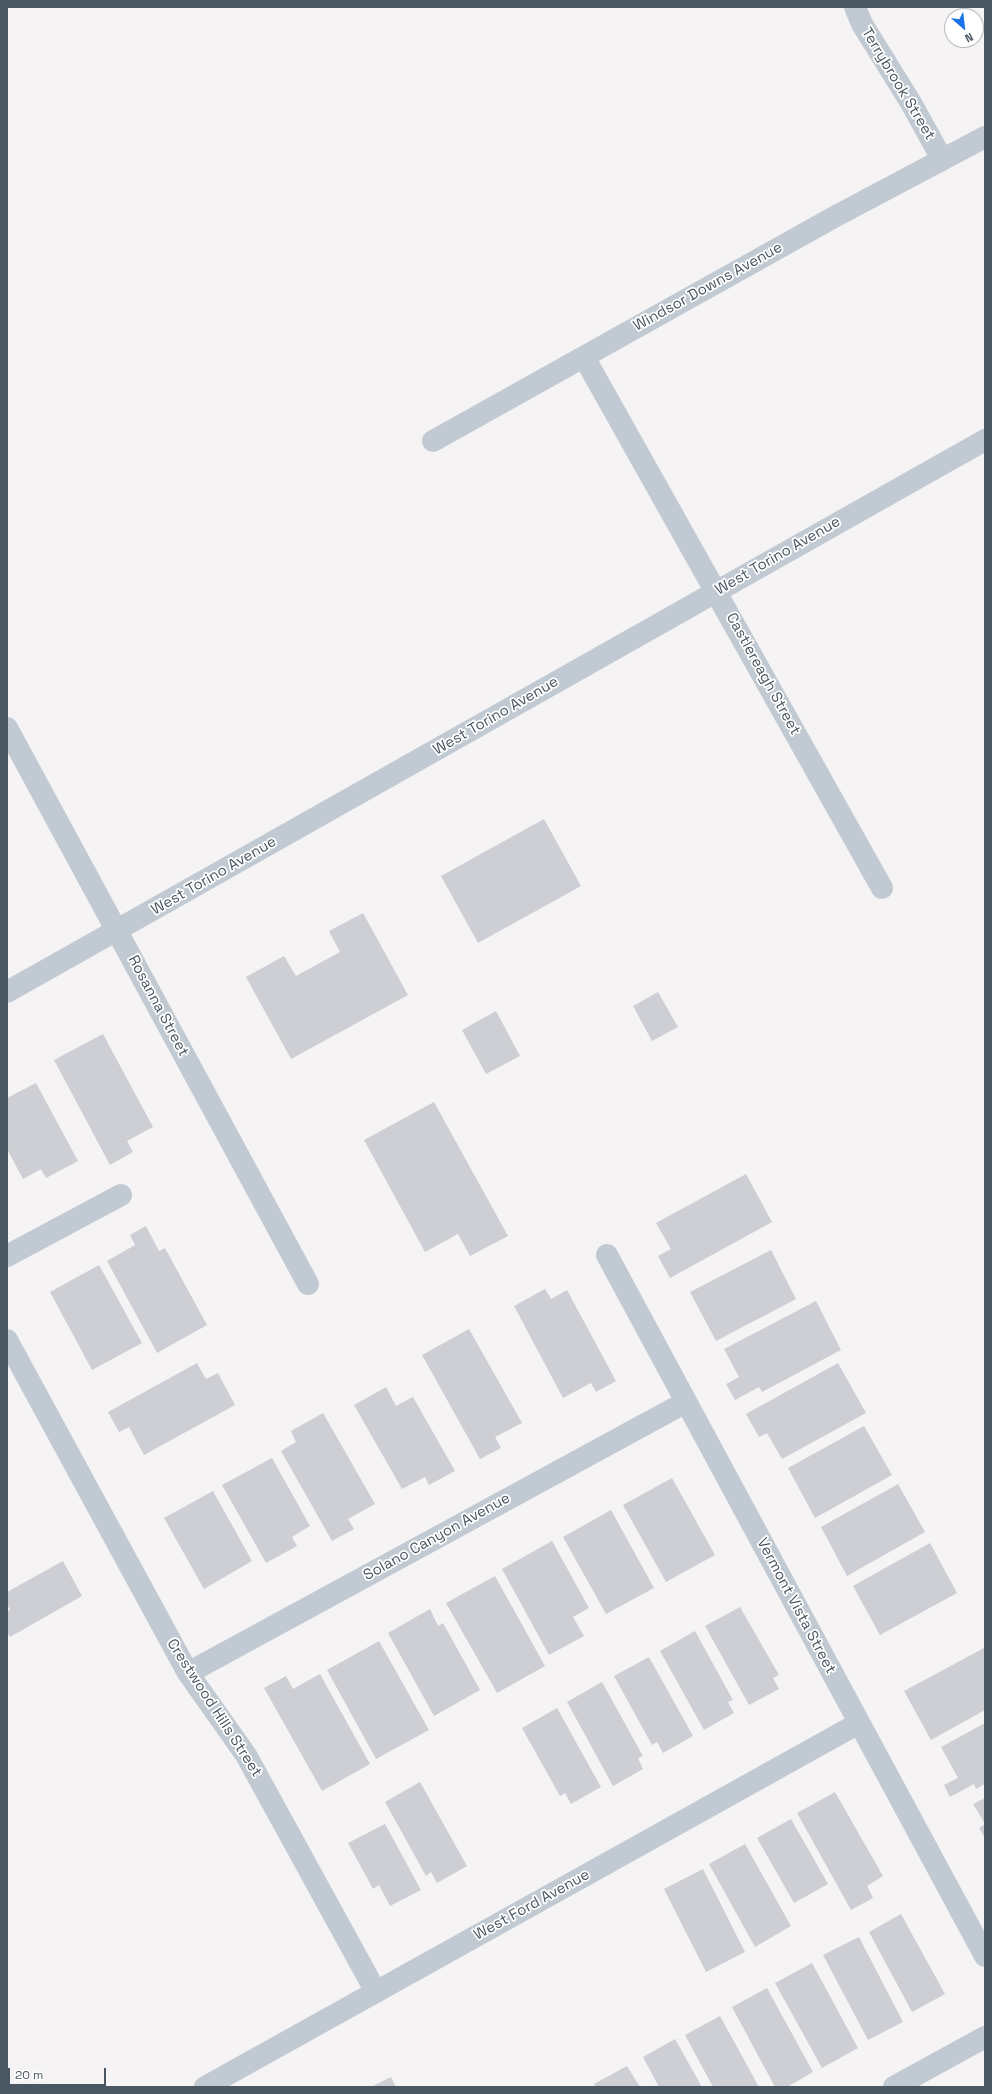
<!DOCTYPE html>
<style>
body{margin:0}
#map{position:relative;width:992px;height:2094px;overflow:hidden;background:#f5f3f3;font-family:"Space Grotesk",sans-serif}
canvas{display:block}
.frame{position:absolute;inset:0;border:8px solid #4a5661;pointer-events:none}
.north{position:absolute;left:944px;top:8px;width:40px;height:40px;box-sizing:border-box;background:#fff;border:1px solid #b7bbc0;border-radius:50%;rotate:152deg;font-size:11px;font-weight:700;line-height:16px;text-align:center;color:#4a5661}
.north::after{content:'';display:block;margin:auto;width:14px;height:18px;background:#1a73e8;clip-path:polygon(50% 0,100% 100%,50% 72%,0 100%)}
.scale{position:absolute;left:8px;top:2068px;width:98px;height:18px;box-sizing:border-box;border:2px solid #4a5661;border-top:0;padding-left:5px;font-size:12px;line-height:14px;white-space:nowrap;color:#4a5661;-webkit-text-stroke:3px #fff;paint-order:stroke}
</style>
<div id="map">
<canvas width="992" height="2094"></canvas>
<div class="frame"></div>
<div class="north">N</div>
<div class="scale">20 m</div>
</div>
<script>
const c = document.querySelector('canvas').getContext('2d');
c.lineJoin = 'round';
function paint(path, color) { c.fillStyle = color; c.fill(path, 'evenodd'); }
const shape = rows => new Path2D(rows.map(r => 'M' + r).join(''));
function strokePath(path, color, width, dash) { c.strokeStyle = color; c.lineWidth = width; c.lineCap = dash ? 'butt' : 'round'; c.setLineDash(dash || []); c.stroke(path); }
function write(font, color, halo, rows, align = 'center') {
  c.font = font + ' "Space Grotesk",sans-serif'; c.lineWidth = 3.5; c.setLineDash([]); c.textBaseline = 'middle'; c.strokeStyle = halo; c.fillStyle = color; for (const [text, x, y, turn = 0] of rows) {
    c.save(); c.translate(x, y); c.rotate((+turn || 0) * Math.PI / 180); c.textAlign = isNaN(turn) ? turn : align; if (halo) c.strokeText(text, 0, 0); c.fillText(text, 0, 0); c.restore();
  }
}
paint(shape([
 [544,819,581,886,478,943,441,876],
 [363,913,408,995,291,1059,246,977,284,956,296,976,340,952,329,931],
 [658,992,678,1027,652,1041,633,1006],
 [496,1011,520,1056,486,1074,462,1030],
 [103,1034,153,1127,127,1141,133,1152,110,1165,54,1060],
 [36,1083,78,1161,46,1178,41,1169,23,1179,7,1149,7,1098],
 [434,1102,508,1236,470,1256,458,1234,425,1252,364,1140],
 [746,1174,772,1222,670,1278,658,1256,671,1249,656,1223],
 [146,1226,159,1251,165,1248,207,1325,157,1353,107,1261,135,1245,130,1235],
 [771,1250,796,1299,716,1341,690,1292],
 [99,1265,142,1343,92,1370,50,1292],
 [545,1289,551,1299,567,1290,616,1381,596,1392,591,1383,563,1398,514,1306],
 [816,1301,841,1350,762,1392,759,1387,735,1400,726,1384,739,1377,724,1349],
 [469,1329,522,1423,495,1437,501,1448,480,1459,422,1355],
 [197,1363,206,1379,218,1373,235,1405,144,1455,129,1427,119,1432,108,1412],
 [838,1363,866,1413,782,1459,767,1433,759,1437,746,1414],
 [386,1387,396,1406,413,1397,455,1471,429,1485,425,1477,402,1489,354,1405],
 [323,1413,375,1504,348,1519,354,1529,332,1541,281,1451,296,1442,291,1431],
 [864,1426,892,1475,815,1518,788,1468],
 [272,1458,310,1526,292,1537,297,1546,266,1563,222,1485],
 [672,1478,715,1555,666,1582,623,1505],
 [898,1484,925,1532,847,1576,821,1527],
 [213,1491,252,1561,204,1589,164,1518],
 [611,1510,654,1588,606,1614,563,1537],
 [552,1541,589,1608,573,1617,584,1636,549,1655,502,1569],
 [930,1543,957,1593,880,1635,853,1586],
 [63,1561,82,1596,10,1637,7,1632,7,1612,10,1610,7,1604,7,1592],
 [495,1576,545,1666,497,1693,446,1603],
 [740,1607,779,1675,773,1678,779,1689,749,1705,705,1626],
 [430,1609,438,1626,443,1623,480,1690,434,1716,388,1633],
 [695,1631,733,1700,728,1702,734,1713,704,1730,660,1651],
 [379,1641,429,1730,376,1759,327,1670],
 [984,1648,985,1710,931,1740,904,1691],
 [649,1657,693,1736,663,1753,657,1742,652,1745,614,1676],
 [320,1674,370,1764,322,1791,264,1688,286,1676,293,1689],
 [602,1682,643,1756,638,1758,643,1769,613,1786,567,1702],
 [557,1708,601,1787,571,1804,565,1793,560,1796,522,1728],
 [985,1723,985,1784,976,1789,974,1784,950,1797,944,1785,958,1778,941,1747],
 [420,1782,467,1866,437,1883,431,1872,426,1876,385,1802],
 [835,1792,883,1876,867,1886,873,1898,851,1910,797,1813],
 [985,1798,985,1838,979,1828,985,1824,973,1804],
 [791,1819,828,1884,794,1903,757,1838],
 [385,1824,421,1890,390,1906,379,1885,373,1889,348,1843],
 [745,1844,791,1926,755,1947,709,1864],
 [703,1869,745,1952,706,1972,664,1889],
 [901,1914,945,1994,912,2012,869,1932],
 [859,1937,903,2022,868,2040,823,1955],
 [812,1963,858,2048,822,2068,775,1983],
 [767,1988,813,2072,787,2087,775,2087,732,2007],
 [720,2016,759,2087,713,2087,685,2035],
 [675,2039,702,2087,659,2087,643,2057],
 [627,2066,640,2087,596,2087,594,2084],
 [391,2077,396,2087,371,2087]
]), '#cdcfd5');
strokePath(shape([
 [855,7,862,24,911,103,942,159],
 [584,357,882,888],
 [433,441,836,216,985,137],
 [7,728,308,1284],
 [7,992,985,440],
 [607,1255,985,1956],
 [7,1256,121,1195],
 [7,1340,188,1673,246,1755,376,1992],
 [188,1673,686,1402],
 [205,2087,859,1723],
 [894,2087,985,2037]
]), '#c1cad2', 22);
write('15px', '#4a5661', '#fff', [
 ["Terrybrook Street",898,84,59],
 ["Windsor Downs Avenue",708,287,-29],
 ["West Torino Avenue",778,556,-30],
 ["Castlereagh Street",763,674,61],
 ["West Torino Avenue",496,716,-30],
 ["West Torino Avenue",214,876,-30],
 ["Rosanna Street",158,1006,62],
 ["Solano Canyon Avenue",437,1537,-29],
 ["Vermont Vista Street",796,1606,62],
 ["Crestwood Hills Street",214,1708,57],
 ["West Ford Avenue",532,1905,-29]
]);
</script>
